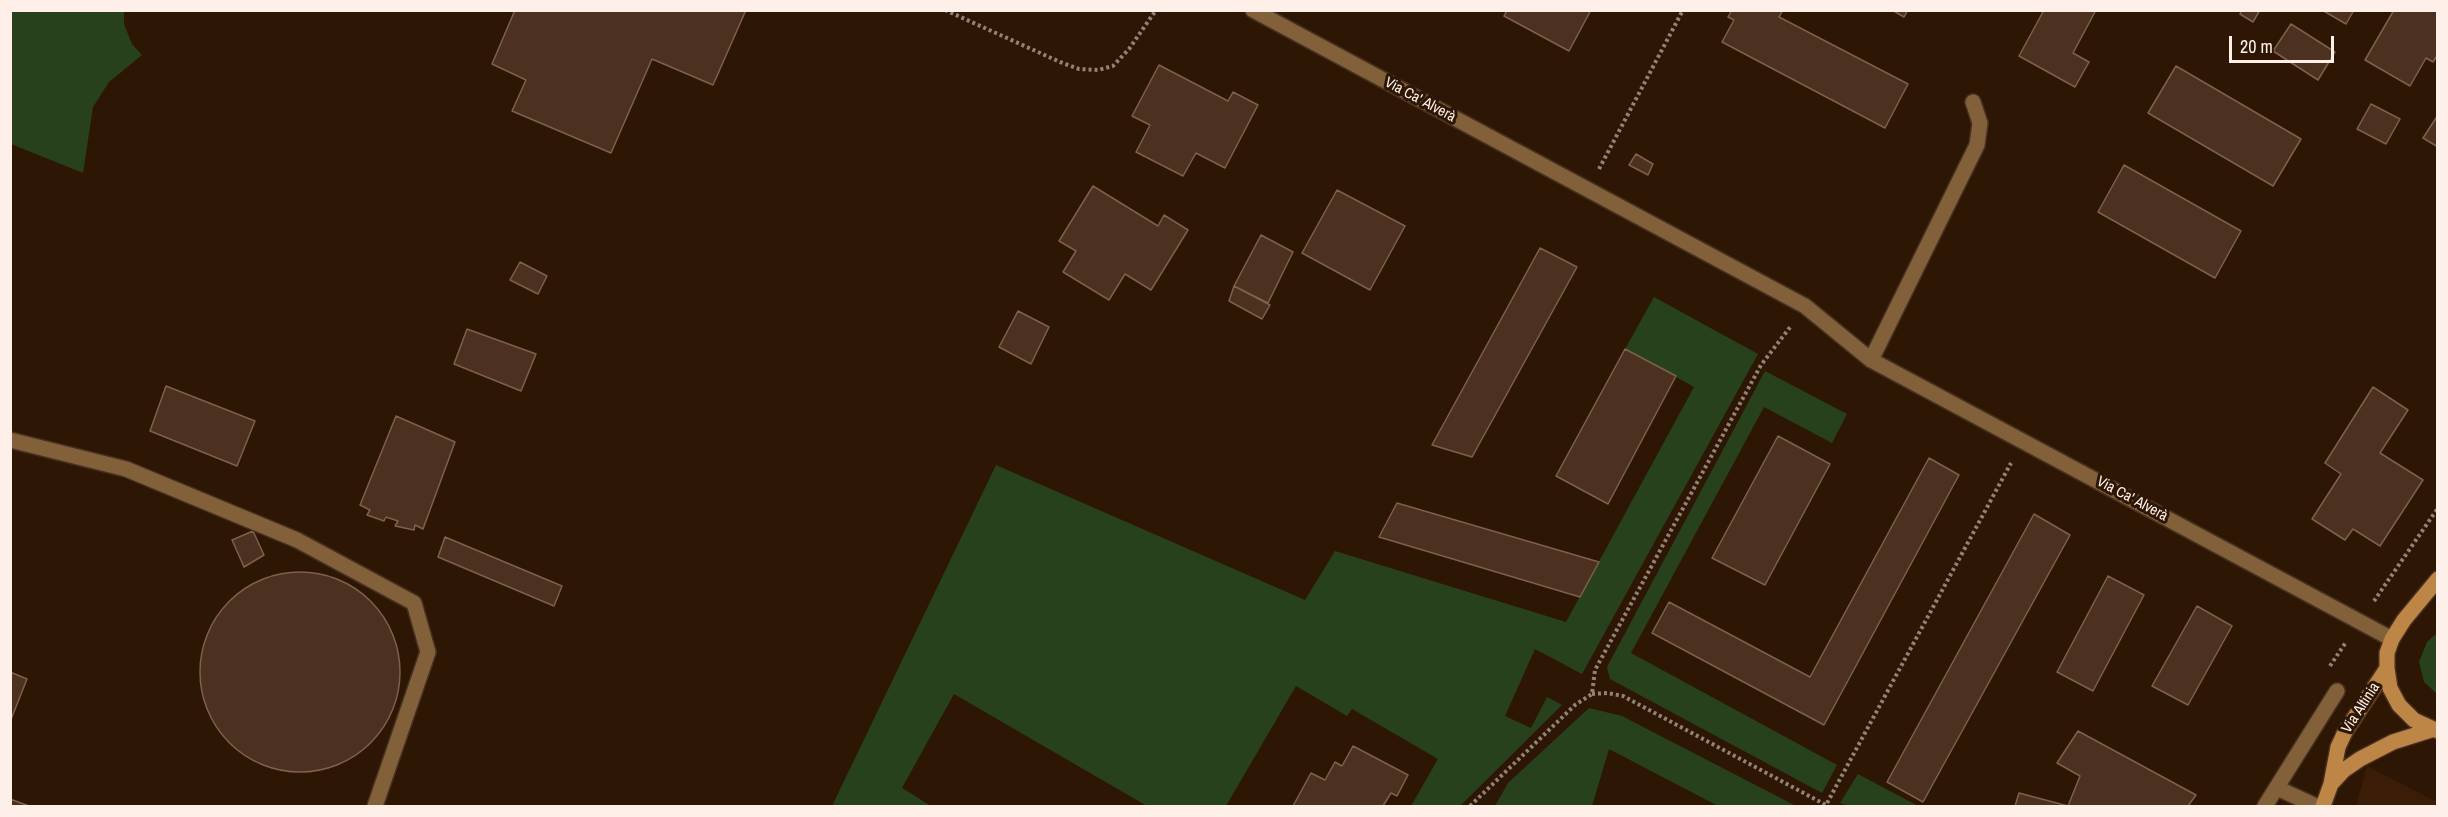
<!DOCTYPE html>
<meta charset="utf-8">
<style>
body{margin:0}
#map{position:relative;width:2448px;height:817px;overflow:hidden;background:#2e1605;font-family:"Archivo Narrow",sans-serif}
canvas{display:block}
.frame{position:absolute;inset:0;border:12px solid #fef0e8;pointer-events:none}
.scale{position:absolute;left:2229px;top:36px;width:105px;height:27px;box-sizing:border-box;border:3px solid #fef0e8;border-top:0;padding-left:8px;font-size:18px;line-height:21px;white-space:nowrap;color:#fef0e8;-webkit-text-stroke:4px #2e1605;paint-order:stroke}
</style>
<div id="map">
<canvas width="2448" height="817"></canvas>
<div class="frame"></div>
<div class="scale">20 m</div>
</div>
<script>
const c = document.querySelector('canvas').getContext('2d');
c.lineJoin = 'round';
function paint(path, color) { c.fillStyle = color; c.fill(path, 'evenodd'); }
const shape = rows => new Path2D(rows.map(r => 'M' + r).join(''));
function strokePath(path, color, width, dash) { c.strokeStyle = color; c.lineWidth = width; c.lineCap = dash ? 'butt' : 'round'; c.setLineDash(dash || []); c.stroke(path); }
function write(font, color, halo, rows, align = 'center') {
  c.font = font + ' "Archivo Narrow",sans-serif'; c.lineWidth = 6; c.setLineDash([]); c.textBaseline = 'middle'; c.strokeStyle = halo; c.fillStyle = color; for (const [text, x, y, turn = 0] of rows) {
    c.save(); c.translate(x, y); c.rotate((+turn || 0) * Math.PI / 180); c.textAlign = isNaN(turn) ? turn : align; if (halo) c.strokeText(text, 0, 0); c.fillText(text, 0, 0); c.restore();
  }
}
paint(shape([
 [2367,766,2437,802,2437,806,2356,806]
]), '#3b1d07');
paint(shape([
 [10,11,124,11,124,24,132,44,142,55,109,82,93,107,83,173,11,144],
 [1654,297,1758,354,1582,674,1535,649,1505,716,1531,728,1547,697,1562,705,1460,806,1411,806,1438,759,1352,709,1347,716,1296,686,1226,806,1147,806,954,694,902,788,931,806,832,806,996,465,1305,600,1335,551,1566,622,1694,387,1625,349],
 [1765,371,1847,414,1832,443,1764,407,1631,653,1837,765,1822,793,1610,679,1607,667],
 [2437,633,2437,694,2424,682,2419,662,2427,642],
 [1589,708,1622,716,1796,806,1718,806,1609,749,1592,806,1495,806,1508,783],
 [1858,774,1918,806,1848,806,1840,803]
]), '#27411d');
const building = shape([
 [515,10,746,10,713,85,652,59,611,153,512,111,526,80,492,64,515,10],
 [1507,10,1591,10,1569,51,1504,16,1507,10],
 [1732,10,1783,10,1779,17,1908,84,1885,128,1722,42,1734,20,1728,17,1732,10],
 [1892,10,1908,10,1904,17,1892,10],
 [2044,10,2096,10,2073,53,2089,62,2075,87,2019,56,2044,10],
 [2242,10,2260,10,2253,22,2240,14,2242,10],
 [2322,10,2354,10,2346,24,2322,10],
 [2394,10,2438,10,2438,54,2433,62,2426,58,2410,86,2365,60,2394,10],
 [2291,24,2335,52,2318,80,2273,51,2291,24],
 [1159,65,1228,101,1233,92,1258,105,1225,168,1196,153,1183,176,1136,152,1150,125,1132,116,1159,65],
 [2176,66,2301,139,2273,186,2148,113,2176,66],
 [2371,104,2400,119,2386,144,2357,129,2371,104],
 [2438,115,2438,147,2423,138,2438,115],
 [1636,154,1653,164,1648,175,1629,165,1636,154],
 [2124,165,2241,231,2215,278,2098,212,2124,165],
 [1093,186,1158,226,1164,215,1188,230,1151,290,1125,274,1109,300,1063,272,1076,251,1059,241,1093,186],
 [1337,190,1405,226,1370,290,1302,253,1337,190],
 [1261,235,1293,252,1268,303,1234,286,1261,235],
 [1540,248,1577,267,1472,457,1432,445,1540,248],
 [520,262,547,276,538,294,510,280,520,262],
 [1234,286,1270,305,1262,319,1229,301,1234,286],
 [1018,311,1049,327,1031,364,999,347,1018,311],
 [467,329,536,354,521,391,454,364,467,329],
 [1625,349,1676,376,1608,504,1556,476,1625,349],
 [166,386,255,421,237,466,150,431,166,386],
 [2373,387,2408,410,2380,453,2423,480,2380,546,2353,529,2345,540,2312,519,2341,474,2325,463,2373,387],
 [396,416,455,442,423,529,415,525,414,530,395,526,398,521,386,517,384,521,367,515,370,510,360,505,396,416],
 [1778,436,1830,464,1765,585,1712,558,1778,436],
 [1929,458,1959,475,1824,725,1652,633,1669,602,1810,677,1929,458],
 [1397,503,1599,562,1580,597,1379,537,1397,503],
 [2034,514,2070,535,1923,802,1887,782,2034,514],
 [253,531,264,555,244,567,232,540,253,531],
 [445,537,562,586,554,606,438,557,445,537],
 '200 672a100 100 0 1 1 200 0a100 100 0 1 1-200 0Z',
 [2108,576,2144,595,2093,691,2057,672,2108,576],
 [2197,606,2232,626,2188,705,2152,686,2197,606],
 [10,672,27,679,10,722,10,672],
 [2078,731,2196,795,2188,806,2015,806,2019,793,2068,806,2080,776,2057,763,2078,731],
 [1353,746,1408,775,1397,796,1391,793,1383,806,1293,806,1311,773,1325,780,1335,762,1342,766,1353,746],
 [10,799,29,806,10,806,10,799]
]);
paint(building, '#4c3120');
strokePath(building, '#7d604d', 1.5);
const lane = shape([
 [10,440,126,469,297,540,414,603,428,652,375,806]
]);
const street = shape([
 [1253,10,1805,306,1871,360,2392,639],
 [1871,360,1977,145,1980,123,1973,102],
 [2277,788,2316,806],
 [2265,806,2337,691]
]);
const secondary = shape([
 [2438,579,2404,620,2392,639,2387,653,2387,668,2390,688,2399,705,2414,720,2438,731],
 [2332,783,2344,770,2360,759,2393,742,2431,730],
 [2323,806,2331,784,2338,747,2345,732,2387,668]
]);
strokePath(lane, '#473020', 18);
strokePath(street, '#473020', 18);
strokePath(secondary, '#473020', 18);
strokePath(shape([
 [945,10,1060,62,1079,69,1098,70,1113,66,1129,49,1156,10],
 [1599,169,1683,10],
 [2374,601,2438,508],
 [2330,666,2346,642],
 [1592,694,1607,693,1623,696,1826,805,2011,463],
 [1470,806,1575,705,1592,694,1595,670,1761,365,1791,326]
]), '#958276', 4, [3, 3]);
strokePath(lane, '#82603a', 15);
strokePath(street, '#82603a', 15);
strokePath(secondary, '#bd8647', 15);
write('15px', '#fef0e8', '#2e1605', [
 ["Via Ca' Alverà",1420,100,28],
 ["Via Ca' Alverà",2132,499,28],
 ["Via Altinia",2361,708,-57]
]);
</script>
